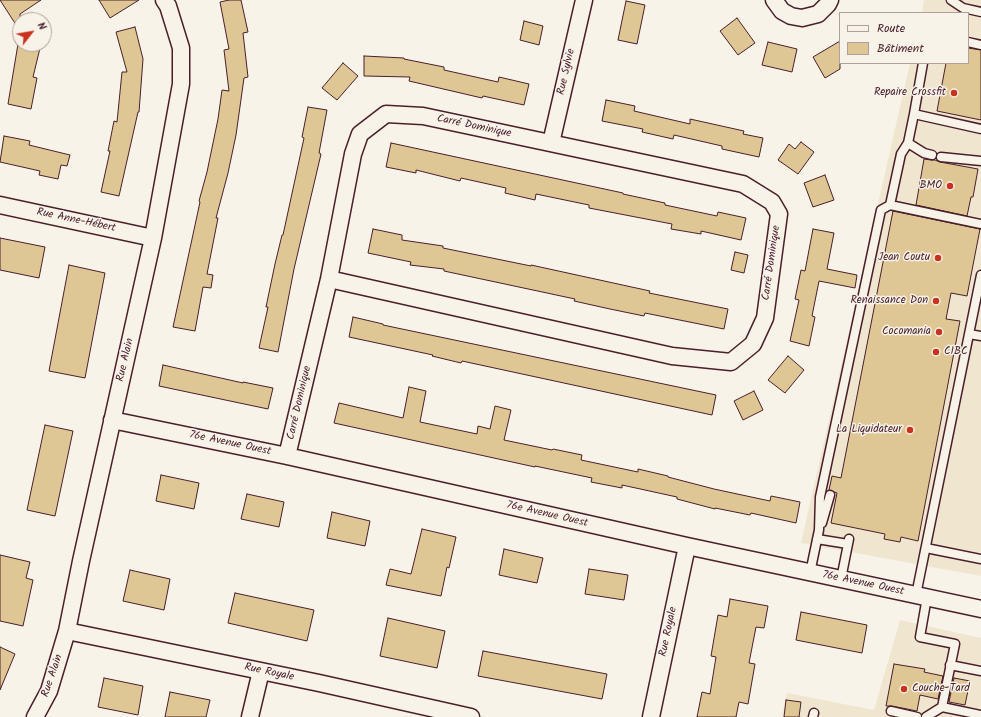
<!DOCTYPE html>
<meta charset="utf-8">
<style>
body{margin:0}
#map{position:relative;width:981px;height:717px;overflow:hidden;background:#f7f3e8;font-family:Kalam,sans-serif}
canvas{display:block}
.legend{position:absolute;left:839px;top:12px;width:130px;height:52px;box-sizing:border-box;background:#f7f3e8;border:1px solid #b29e9c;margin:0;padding:5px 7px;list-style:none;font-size:12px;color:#4a1f2b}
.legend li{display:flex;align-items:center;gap:8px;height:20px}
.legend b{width:20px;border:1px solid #b29e9c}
.north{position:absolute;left:12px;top:12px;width:40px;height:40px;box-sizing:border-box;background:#f7f3e8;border:1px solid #b29e9c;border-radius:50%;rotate:59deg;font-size:11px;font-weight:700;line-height:16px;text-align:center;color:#4a1f2b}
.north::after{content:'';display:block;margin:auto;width:14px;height:18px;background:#c8321e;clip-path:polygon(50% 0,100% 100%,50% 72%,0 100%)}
</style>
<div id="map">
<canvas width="981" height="717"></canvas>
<ul class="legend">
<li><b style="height:5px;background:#f7f3e8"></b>Route</li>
<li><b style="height:11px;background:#dec695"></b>Bâtiment</li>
</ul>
<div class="north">N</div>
</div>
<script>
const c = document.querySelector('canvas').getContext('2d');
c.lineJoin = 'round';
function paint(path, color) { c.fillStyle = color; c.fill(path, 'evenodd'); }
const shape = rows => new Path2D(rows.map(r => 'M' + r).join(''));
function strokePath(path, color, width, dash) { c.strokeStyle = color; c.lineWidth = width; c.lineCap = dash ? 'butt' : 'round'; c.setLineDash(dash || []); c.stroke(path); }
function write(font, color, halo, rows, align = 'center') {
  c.font = font + ' Kalam,sans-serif'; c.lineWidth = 3; c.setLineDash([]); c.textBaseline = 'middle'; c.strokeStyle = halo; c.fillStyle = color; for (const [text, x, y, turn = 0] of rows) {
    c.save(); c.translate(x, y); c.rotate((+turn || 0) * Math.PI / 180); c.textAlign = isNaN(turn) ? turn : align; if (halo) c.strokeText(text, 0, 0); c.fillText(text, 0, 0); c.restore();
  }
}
paint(shape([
 [924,0,981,0,981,576,801,543,910,63,968,63,968,13,922,13],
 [900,620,981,638,981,717,782,717,787,693,874,710]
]), '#f0e6cf');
const building = shape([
 [0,0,41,0,20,14,20,31,0,0],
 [99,0,139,0,110,18,99,0],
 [229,0,241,0,248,32,243,33,248,77,244,78,236,135,228,173,216,218,218,218,207,274,213,275,211,288,203,287,195,331,173,327,200,202,199,201,207,172,218,119,222,90,229,91,224,50,229,49,220,2,229,0],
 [626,1,645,5,637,44,618,40,626,1],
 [737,18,755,43,738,55,720,31,737,18],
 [524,21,543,26,539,45,520,40,524,21],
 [135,27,143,59,139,112,138,112,119,196,101,192,110,151,108,151,114,121,117,122,122,72,127,72,116,32,135,27],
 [840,41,840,69,825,78,813,57,840,41],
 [768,42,797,49,792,72,762,65,768,42],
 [18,44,41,44,33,77,37,78,31,109,8,104,18,44],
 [968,48,981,50,981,120,937,111,946,63,968,63,968,48],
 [364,56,404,58,404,59,444,67,444,70,498,82,499,77,529,84,524,105,483,96,482,98,452,91,409,81,410,77,364,76,364,56],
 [343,63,358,76,337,100,322,88,343,63],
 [606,100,635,106,634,111,690,124,690,119,744,131,743,134,763,138,759,157,722,149,722,146,674,135,673,139,642,132,643,129,602,121,606,100],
 [308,107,327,110,319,153,321,154,294,269,278,352,259,348,268,307,266,307,275,264,282,235,283,235,304,138,302,137,308,107],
 [4,136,30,141,29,145,70,155,67,166,61,165,58,179,39,175,40,171,0,162,4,136],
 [801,142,814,152,798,174,778,160,789,144,795,149,801,142],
 [391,143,623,193,623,194,665,203,665,205,717,216,718,212,746,218,741,240,701,231,701,234,671,229,672,224,589,208,589,205,536,194,535,200,505,193,506,188,461,178,460,181,416,170,416,173,386,167,391,143],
 [924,159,931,160,935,160,940,162,978,169,973,197,971,197,967,216,916,205,924,159],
 [825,175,834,200,813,207,804,183,825,175],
 [893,211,980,229,967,296,951,293,946,319,960,321,918,541,901,537,900,542,884,539,885,534,831,523,837,493,829,490,832,476,841,478,893,211],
 [373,229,402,235,402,240,443,246,443,248,531,266,531,265,650,291,649,293,728,309,724,329,645,313,644,316,610,309,574,301,575,299,444,271,444,269,410,265,411,262,368,253,373,229],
 [813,229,834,233,827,269,857,275,855,288,819,281,812,316,815,317,809,346,790,341,799,300,795,299,801,270,805,271,813,229],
 [0,238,45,247,39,278,0,270,0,238],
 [735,252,748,255,744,273,731,270,735,252],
 [69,265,105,273,85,378,49,371,69,265],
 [353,317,383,324,383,325,716,395,712,415,462,361,461,363,432,356,433,355,349,337,353,317],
 [788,356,804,370,785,393,768,380,788,356],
 [163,365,243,383,243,382,273,388,268,409,159,386,163,365],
 [409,387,426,391,420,422,477,434,478,426,490,429,495,406,511,410,504,440,552,450,553,449,582,455,581,460,638,472,638,469,668,476,668,477,714,489,770,501,771,496,800,502,796,523,751,513,750,515,715,508,715,509,677,499,677,497,622,485,622,488,591,482,592,478,535,466,535,467,334,423,339,403,403,418,409,387],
 [754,391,763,410,743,420,734,401,754,391],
 [45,425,73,431,55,516,27,510,45,425],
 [161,475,199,483,194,509,156,501,161,475],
 [247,494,284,502,279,527,241,519,247,494],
 [332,512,370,521,365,546,327,538,332,512],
 [422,529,456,537,449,568,447,567,441,596,386,585,390,569,411,574,422,529],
 [504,549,543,558,537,583,499,575,504,549],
 [0,555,30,562,26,578,33,580,23,626,0,621,0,555],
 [589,569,628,575,624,600,585,594,589,569],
 [130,570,170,579,164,610,123,601,130,570],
 [235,593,314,610,307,641,228,623,235,593],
 [730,599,768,606,764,628,756,627,749,663,755,664,748,704,739,702,736,717,697,717,702,692,710,694,716,657,711,656,718,615,727,617,730,599],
 [801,612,867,625,862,653,796,640,801,612],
 [388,618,445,631,437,668,380,656,388,618],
 [0,647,15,654,0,690,0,647],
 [483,651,607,674,602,699,478,676,483,651],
 [894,664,925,669,924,672,943,676,938,699,920,695,917,711,892,706,886,706,894,664],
 [104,678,143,686,138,715,98,707,104,678],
 [954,678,970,681,965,705,949,702,954,678],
 [170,692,210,700,206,717,165,717,170,692],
 [786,700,801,702,799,717,784,717,786,700]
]);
paint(building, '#dec695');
strokePath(building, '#4a1f2b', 1);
const lane = shape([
 [951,0,963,8,981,12],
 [968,42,981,45],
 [923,63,914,114,981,129],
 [908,143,924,153,932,155],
 [941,157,981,161],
 [890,205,901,154,908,143,914,114],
 [969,334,981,336],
 [822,523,830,495],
 [817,539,848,544],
 [926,548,981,559],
 [810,573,819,530,820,497,881,210,890,205,981,224],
 [841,579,849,539],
 [916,595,981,275],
 [927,597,920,637,955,644,942,707,981,715],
 [950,665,981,671],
 [891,711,917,717],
 [813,717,814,713],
 [926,717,942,707]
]);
const street = shape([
 [774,0,782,11,791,16,802,18,818,14,828,4,830,0],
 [551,143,584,0],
 [0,205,153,238],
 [112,420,287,456,687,546,981,609],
 [287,456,329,279,353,154,360,134,386,114,423,116,743,184,772,202,779,214,765,318,753,344,731,362,672,356,329,279],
 [67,631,319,683,471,717],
 [35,717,49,691,67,631,81,561,153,238,181,84,181,48,168,6,164,0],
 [250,717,261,671],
 [651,717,687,546]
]);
strokePath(lane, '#4a1f2b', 11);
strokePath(street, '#4a1f2b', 19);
strokePath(lane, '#f7f3e8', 8);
strokePath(street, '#f7f3e8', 16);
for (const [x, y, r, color] of [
 [954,93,4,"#c8321e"],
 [950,186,4,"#c8321e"],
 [938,258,4,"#c8321e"],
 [936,301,4,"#c8321e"],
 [939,332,4,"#c8321e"],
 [936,352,4,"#c8321e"],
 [910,430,4,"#c8321e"],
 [904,689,4,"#c8321e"]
]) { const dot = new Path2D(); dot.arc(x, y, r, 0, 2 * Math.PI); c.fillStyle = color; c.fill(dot); strokePath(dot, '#f7f3e8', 1.5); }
write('11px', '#4a1f2b', '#f7f3e8', [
 ["Rue Sylvie",567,72,-77],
 ["Carré Dominique",474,127,12],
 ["Rue Anne-Hébert",76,221,12],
 ["Carré Dominique",772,263,-82],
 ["Rue Alain",126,360,-77],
 ["Carré Dominique",300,403,-77],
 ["76e Avenue Ouest",230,444,12],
 ["76e Avenue Ouest",547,515,13],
 ["76e Avenue Ouest",863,584,12],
 ["Rue Royale",669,632,-78],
 ["Rue Royale",269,673,12],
 ["Rue Alain",53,676,-71]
]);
write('11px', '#4a1f2b', '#f7f3e8', [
 ["Repaire Crossfit",946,93],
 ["BMO",942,186],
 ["Jean Coutu",930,258],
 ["Renaissance Don",928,301],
 ["Cocomania",931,332],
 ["CIBC",944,352,"left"],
 ["La Liquidateur",902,430],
 ["Couche-Tard",912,689,"left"]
], 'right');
</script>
